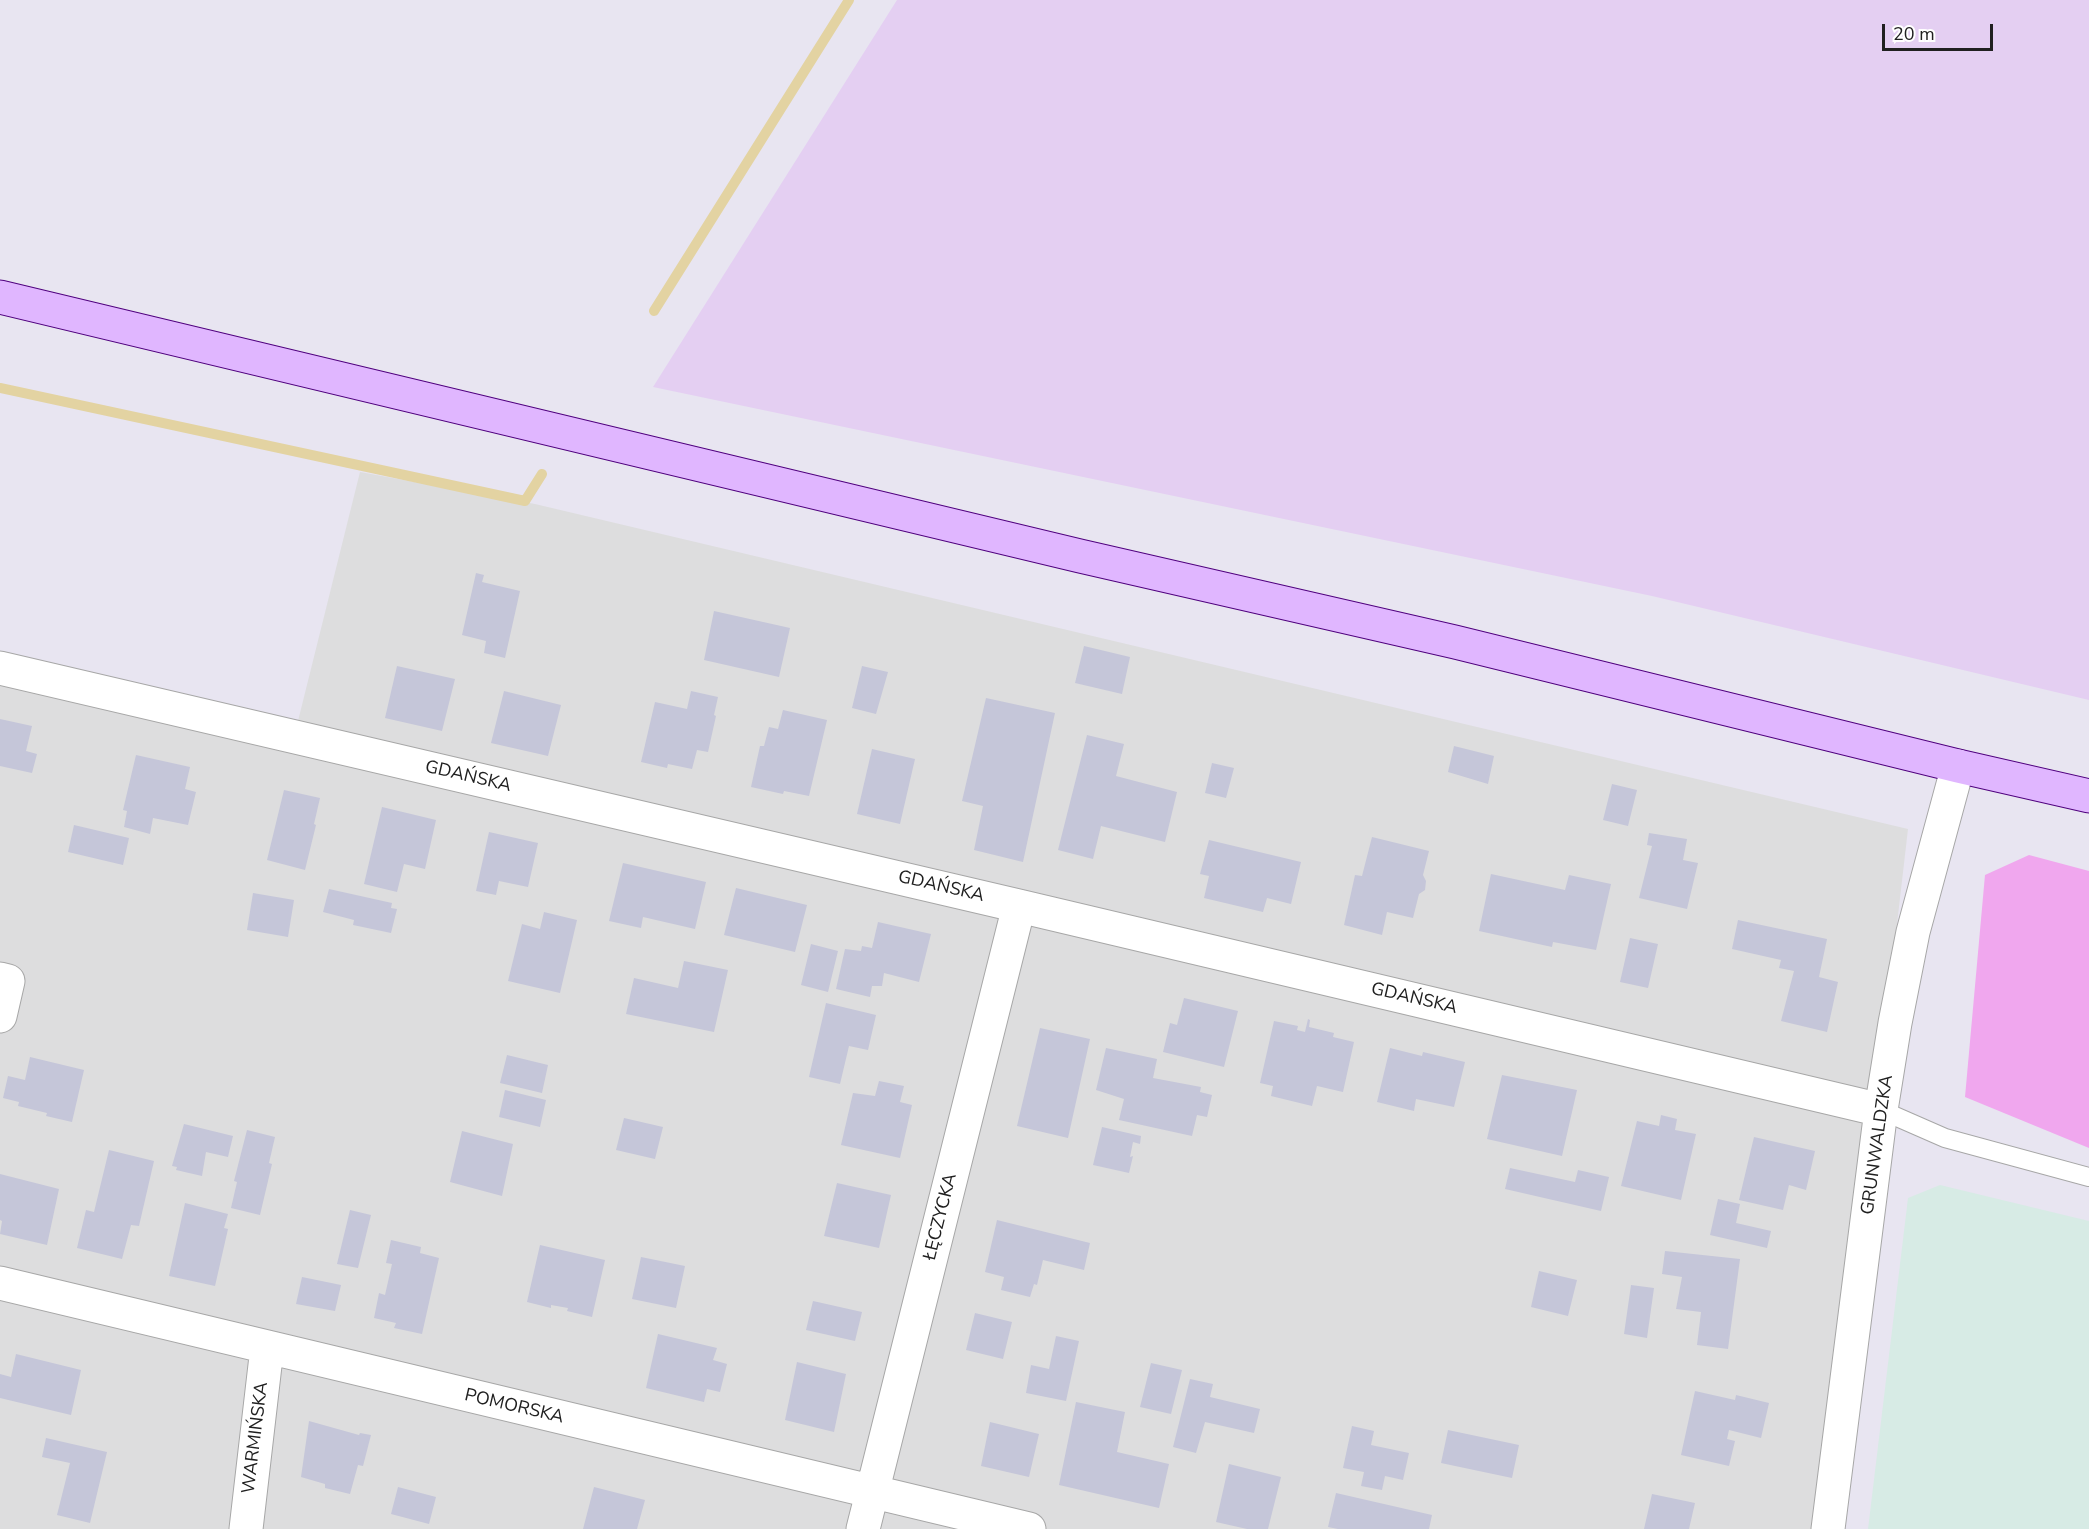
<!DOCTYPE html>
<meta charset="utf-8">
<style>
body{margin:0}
#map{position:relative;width:2089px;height:1529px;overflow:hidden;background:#e8e5f1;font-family:"Nunito Sans",sans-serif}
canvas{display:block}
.scale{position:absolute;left:1882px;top:24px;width:111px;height:27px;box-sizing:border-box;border:3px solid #202020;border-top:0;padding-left:8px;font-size:18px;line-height:21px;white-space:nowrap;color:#202020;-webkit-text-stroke:4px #fff;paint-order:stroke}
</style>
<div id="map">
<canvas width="2089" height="1529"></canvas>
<div class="scale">20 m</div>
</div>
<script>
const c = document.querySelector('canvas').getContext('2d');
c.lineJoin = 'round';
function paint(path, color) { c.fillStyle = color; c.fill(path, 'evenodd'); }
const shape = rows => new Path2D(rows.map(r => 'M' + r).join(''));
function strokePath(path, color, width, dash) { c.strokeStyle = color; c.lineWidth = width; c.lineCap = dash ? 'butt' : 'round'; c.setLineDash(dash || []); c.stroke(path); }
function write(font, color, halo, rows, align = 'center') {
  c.font = font + ' "Nunito Sans",sans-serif'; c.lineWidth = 4.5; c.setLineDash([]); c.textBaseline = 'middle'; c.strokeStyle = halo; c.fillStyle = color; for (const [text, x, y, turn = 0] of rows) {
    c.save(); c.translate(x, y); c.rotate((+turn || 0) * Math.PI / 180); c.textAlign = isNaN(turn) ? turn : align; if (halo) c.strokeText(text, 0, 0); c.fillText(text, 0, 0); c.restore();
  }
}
paint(shape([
 [360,472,535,504,1908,829,1880,1071,1818,1529,0,1529,0,651,298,721]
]), '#ddddde');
paint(shape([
 [1940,1185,2089,1221,2089,1529,1868,1529,1908,1198]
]), '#d7ebe5');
paint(shape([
 [897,0,2089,0,2089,700,1652,596,653,387]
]), '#e4cff2');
paint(shape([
 [2029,855,2089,871,2089,1148,1965,1097,1985,875]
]), '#f0a7ee');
strokePath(shape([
 [654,311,849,0],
 [0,388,525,501,542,474]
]), '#e3d3a2', 10);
paint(shape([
 [476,573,484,575,482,582,520,591,505,658,484,653,486,641,462,635],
 [714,611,790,628,779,677,704,660],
 [1084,646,1130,657,1122,694,1075,683],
 [397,666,455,679,442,731,385,718],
 [862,666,888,672,876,714,852,708],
 [504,691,561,705,548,756,491,743],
 [691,691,718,697,714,715,716,716,708,752,697,750,692,769,668,764,667,768,641,762,655,702,687,709],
 [986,698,1055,713,1023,862,974,850,983,806,962,801],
 [783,710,827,720,809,796,784,791,783,794,751,787,760,746,764,746,769,727,778,729],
 [0,719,32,726,26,751,37,754,32,773,0,766],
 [1087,735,1124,744,1116,776,1177,792,1165,842,1101,826,1093,859,1058,850],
 [1454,746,1494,756,1488,784,1448,772],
 [872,749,915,759,900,824,857,814],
 [136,755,190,767,185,789,196,792,188,825,153,818,150,834,124,827,127,811,123,810],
 [1212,763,1234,768,1226,798,1205,793],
 [1612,784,1637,790,1628,826,1603,820],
 [284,790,320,798,314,824,316,825,305,870,267,860],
 [382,807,436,820,425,869,404,864,397,892,364,884],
 [74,825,129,838,123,865,68,852],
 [489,832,538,843,528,887,499,881,496,895,476,891],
 [1649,833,1687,839,1683,860,1698,863,1687,909,1639,898,1652,846,1647,845],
 [1372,837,1429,851,1423,875,1426,881,1425,890,1419,894,1413,918,1387,912,1382,935,1344,925,1355,875,1362,876],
 [1209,840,1301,862,1291,904,1267,898,1263,912,1204,898,1209,876,1200,874],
 [623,863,706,882,695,929,643,917,641,928,609,921],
 [1491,874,1565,890,1569,875,1611,884,1596,950,1553,942,1552,947,1479,931],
 [736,888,807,905,795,952,724,935],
 [329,889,392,903,391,908,397,909,391,933,353,925,354,920,323,912],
 [253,893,294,900,288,937,247,930],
 [544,912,577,920,560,993,508,981,522,924,540,929],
 [1738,920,1827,939,1819,977,1838,982,1827,1032,1781,1021,1794,971,1779,968,1781,960,1732,949],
 [878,922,931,934,919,982,884,973,882,986,872,986,870,997,836,989,845,949,861,951,862,946,872,948],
 [1630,938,1658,944,1648,988,1620,982],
 [811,944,838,951,828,992,801,985],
 [684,961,728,970,714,1032,626,1014,634,978,678,988],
 [1184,998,1238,1011,1224,1067,1163,1052,1170,1023,1177,1025],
 [826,1003,876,1015,868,1050,849,1046,840,1084,809,1077],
 [1308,1019,1310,1020,1309,1027,1334,1033,1333,1037,1354,1042,1343,1092,1317,1086,1312,1106,1271,1096,1273,1086,1260,1083,1274,1021,1298,1026,1297,1030,1305,1032],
 [1040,1028,1090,1039,1068,1138,1017,1126],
 [1106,1048,1157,1059,1153,1078,1201,1087,1200,1092,1212,1095,1207,1117,1197,1115,1192,1136,1119,1120,1124,1099,1096,1090],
 [1390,1048,1422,1056,1423,1052,1465,1062,1454,1107,1416,1099,1414,1111,1377,1102],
 [507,1055,548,1065,542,1093,500,1083],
 [30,1057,84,1070,72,1122,46,1116,47,1113,18,1106,19,1102,3,1098,8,1076,25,1080],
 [1502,1075,1577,1090,1562,1156,1487,1139],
 [879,1081,904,1086,900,1102,912,1105,900,1158,841,1145,853,1093,875,1096],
 [505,1090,546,1100,540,1127,499,1117],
 [1661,1115,1677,1119,1675,1130,1696,1134,1681,1200,1621,1186,1637,1121,1659,1126],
 [624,1118,663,1127,655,1159,616,1150],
 [184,1124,233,1136,228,1157,206,1152,202,1176,176,1170,177,1167,172,1166],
 [1102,1127,1141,1136,1140,1144,1133,1142,1130,1157,1133,1156,1129,1173,1093,1165],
 [247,1130,275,1137,269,1163,272,1164,260,1215,231,1208,237,1182,234,1181],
 [462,1131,513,1144,502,1196,450,1182],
 [1754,1137,1815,1151,1806,1190,1789,1185,1783,1210,1739,1200],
 [109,1150,154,1161,139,1226,131,1225,122,1259,77,1248,86,1210,94,1212],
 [1510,1168,1575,1182,1578,1170,1609,1177,1601,1211,1505,1189],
 [0,1174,59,1189,47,1245,0,1234,2,1221,0,1220],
 [837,1183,891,1195,879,1248,824,1236],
 [1718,1199,1740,1204,1736,1223,1771,1231,1767,1248,1710,1235],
 [185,1203,228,1214,224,1228,228,1229,215,1286,169,1276],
 [350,1210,371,1215,358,1268,337,1264],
 [997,1220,1090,1243,1084,1270,1043,1260,1037,1285,1034,1284,1030,1297,1001,1290,1004,1277,985,1272],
 [391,1240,421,1247,420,1253,439,1258,422,1334,394,1328,396,1323,374,1318,379,1293,385,1295,392,1264,386,1263],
 [540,1245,605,1260,592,1317,567,1311,568,1308,551,1305,551,1308,527,1302],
 [1665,1251,1740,1259,1728,1349,1697,1345,1701,1312,1676,1309,1682,1277,1662,1274],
 [641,1257,685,1266,676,1308,632,1299],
 [1539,1271,1577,1280,1568,1316,1531,1307],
 [302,1277,341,1285,335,1311,296,1304],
 [1631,1285,1654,1288,1647,1338,1624,1334],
 [813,1301,862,1312,855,1341,806,1330],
 [975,1313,1012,1322,1003,1359,966,1350],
 [658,1334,717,1348,713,1360,727,1364,720,1392,707,1389,704,1402,646,1388],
 [1056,1336,1079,1341,1066,1401,1026,1393,1031,1365,1049,1369],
 [16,1354,81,1370,71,1415,0,1398,0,1374,11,1377],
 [797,1362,846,1374,834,1432,785,1420],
 [1151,1363,1182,1370,1171,1414,1140,1407],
 [1190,1379,1213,1384,1210,1397,1260,1409,1254,1433,1205,1422,1196,1453,1173,1447],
 [1695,1391,1735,1400,1736,1395,1769,1403,1761,1438,1729,1430,1727,1439,1735,1441,1729,1466,1681,1455],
 [1076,1402,1125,1412,1117,1452,1169,1464,1159,1508,1059,1485],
 [309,1421,359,1435,360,1433,371,1435,363,1466,358,1465,350,1494,325,1488,325,1484,301,1477],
 [990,1422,1039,1434,1029,1477,981,1466],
 [1352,1426,1374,1431,1371,1445,1409,1453,1403,1480,1385,1476,1382,1490,1361,1486,1364,1472,1343,1468],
 [1448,1430,1519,1445,1512,1478,1441,1463],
 [46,1438,107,1452,90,1523,57,1515,70,1463,42,1457],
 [1229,1464,1281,1477,1268,1529,1247,1529,1216,1522],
 [398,1487,436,1497,429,1524,391,1514],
 [594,1487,645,1500,637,1529,583,1529],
 [1336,1493,1432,1515,1429,1529,1338,1529,1328,1527],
 [1652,1494,1695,1503,1689,1529,1644,1529]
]), '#c5c6d9');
const lane = shape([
 [1881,1110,1945,1138,2089,1177]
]);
const street = shape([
 [0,668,1019,906,1881,1110],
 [0,979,8,981,0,1016],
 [0,1283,1029,1529],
 [246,1529,267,1348],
 [863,1529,1019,906],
 [1828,1529,1881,1110,1895,1023,1913,932,1958,766]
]);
const secondary = shape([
 [0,297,1080,556,1455,642,1958,766,2089,796]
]);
strokePath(lane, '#a7a7a7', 20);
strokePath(street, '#a7a7a7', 35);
strokePath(secondary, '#4f007e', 35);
strokePath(lane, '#fff', 18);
strokePath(street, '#fff', 33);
strokePath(secondary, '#e0b6ff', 33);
write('18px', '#202020', '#fff', [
 ["GDAŃSKA",468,777,13],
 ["GDAŃSKA",941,887,13],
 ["GDAŃSKA",1414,999,13],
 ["GRUNWALDZKA",1878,1145,-82],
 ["ŁĘCZYCKA",941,1217,-76],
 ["POMORSKA",514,1407,13],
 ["WARMIŃSKA",256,1438,-83]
]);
</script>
